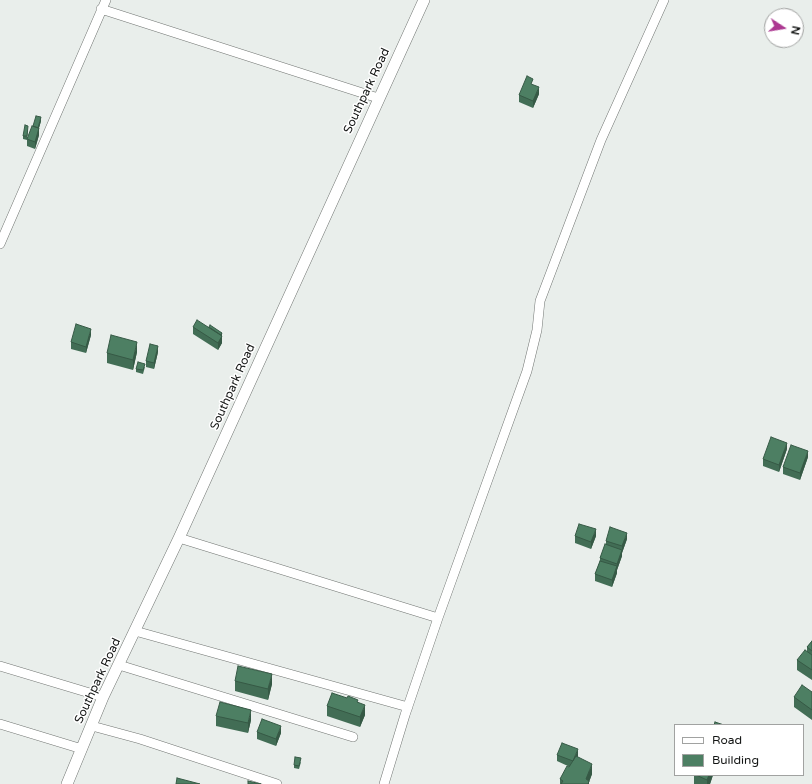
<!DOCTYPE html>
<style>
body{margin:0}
#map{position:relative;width:812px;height:784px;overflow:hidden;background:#e9eeeb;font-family:"Varela Round",sans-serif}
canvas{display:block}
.legend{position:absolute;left:674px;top:724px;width:130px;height:52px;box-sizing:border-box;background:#fff;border:1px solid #a1a2a1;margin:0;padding:5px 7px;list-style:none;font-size:12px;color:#141615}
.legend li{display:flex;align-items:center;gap:8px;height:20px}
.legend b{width:20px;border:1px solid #a1a2a1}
.north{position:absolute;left:764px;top:8px;width:40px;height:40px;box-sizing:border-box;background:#fff;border:1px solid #a1a2a1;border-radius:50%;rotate:102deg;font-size:11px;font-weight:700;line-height:16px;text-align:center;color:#141615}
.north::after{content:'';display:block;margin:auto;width:14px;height:18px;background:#ac3891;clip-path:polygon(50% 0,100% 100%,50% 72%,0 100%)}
</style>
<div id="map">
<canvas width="812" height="784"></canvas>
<ul class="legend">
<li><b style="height:5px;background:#fff"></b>Road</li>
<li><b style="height:11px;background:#4d7f63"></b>Building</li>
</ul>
<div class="north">N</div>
</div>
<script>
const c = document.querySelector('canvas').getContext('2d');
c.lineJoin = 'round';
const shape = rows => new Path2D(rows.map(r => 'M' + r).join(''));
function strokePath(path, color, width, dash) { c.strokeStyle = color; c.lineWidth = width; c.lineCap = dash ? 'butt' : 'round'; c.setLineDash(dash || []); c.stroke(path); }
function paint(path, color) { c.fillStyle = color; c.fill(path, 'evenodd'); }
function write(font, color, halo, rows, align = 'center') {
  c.font = font + ' "Varela Round",sans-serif'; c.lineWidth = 3; c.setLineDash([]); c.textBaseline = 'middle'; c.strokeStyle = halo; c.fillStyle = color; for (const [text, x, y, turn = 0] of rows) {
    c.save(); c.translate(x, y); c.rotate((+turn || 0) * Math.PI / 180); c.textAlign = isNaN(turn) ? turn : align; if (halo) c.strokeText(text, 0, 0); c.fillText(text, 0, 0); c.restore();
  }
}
const minor = shape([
 [101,9,378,98],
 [0,244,106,0],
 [179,538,438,618],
 [135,631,408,707],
 [119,665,353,737],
 [0,666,103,697],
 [0,724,82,749],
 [92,726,140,739,277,784],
 [384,784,405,715,438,618,527,371,537,330,540,301,601,140,664,0]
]);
const tertiary = shape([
 [67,784,103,697,179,538,424,0]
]);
strokePath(minor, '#727673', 10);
strokePath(tertiary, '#727673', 12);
strokePath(minor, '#fff', 9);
strokePath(tertiary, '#fff', 11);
paint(shape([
 [533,85,539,94,533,108,519,102,519,95],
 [41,121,39,128,39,135,35,149,27,146,27,139,33,126],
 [28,129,27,140,23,139,23,136],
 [193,327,209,327,222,333,222,343,218,350,193,334],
 [91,335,86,353,71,349,71,342],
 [137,352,133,370,107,363,107,353],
 [158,352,154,369,146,367,146,361],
 [145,367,143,374,136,372,136,369],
 [787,449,779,472,763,466,763,459],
 [808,457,800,480,783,474,783,467],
 [575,536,596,536,591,549,575,543],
 [627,539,622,553,622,556,617,570,617,573,612,587,595,581,595,574,600,561,600,558,606,544,606,541],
 [812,641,812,680,797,670,797,660,807,651,807,647],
 [235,681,272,684,268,700,235,691],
 [812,692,812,720,794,707,794,697],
 [358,702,365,715,360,727,327,716,327,706],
 [216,716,251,720,248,733,216,726],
 [257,732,281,733,276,746,257,739],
 [557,755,578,756,577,757,592,774,589,782,589,784,560,784,560,779,570,767,557,761],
 [301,762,299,769,294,768,294,765],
 [694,775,713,775,710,784,694,784]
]), '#426d55');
paint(shape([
 [539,87,539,94,533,108,533,101],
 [41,117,41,121,38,131,38,128],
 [39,128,39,135,35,149,35,142],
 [91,329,91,335,86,353,86,347],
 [222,333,222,343,218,350,218,343,220,337],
 [137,342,137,352,133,370,133,360],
 [158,346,158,352,154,369,154,363],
 [787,443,787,449,779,472,779,465],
 [808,451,808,457,800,480,800,473],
 [596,529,596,536,591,549,591,542],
 [627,533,627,539,622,553,622,546],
 [622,550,622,556,617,570,617,564],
 [617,566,617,573,612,587,612,580],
 [272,674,272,684,268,700,268,689],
 [365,705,365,715,360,727,360,717],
 [251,710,251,720,248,733,248,723],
 [281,726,281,733,276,746,276,739],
 [578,749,578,756,573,768,573,761],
 [592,764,592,774,589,782,589,784,588,784,586,779],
 [709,775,713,775,710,784,707,784,707,780]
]), '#365945');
const building = shape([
 [527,76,533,79,531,84,539,87,533,101,519,95,527,76],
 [36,116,41,117,38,128,33,126,36,116],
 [25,125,28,126,27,136,23,136,25,125],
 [32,126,39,128,35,142,27,139,32,126],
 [197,320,222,336,218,343,193,327,197,320],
 [76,324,91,329,86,347,71,342,76,324],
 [210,325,222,333,221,335,209,327,210,325],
 [111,335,137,342,133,360,107,353,111,335],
 [150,344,158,346,154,363,146,361,150,344],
 [138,362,145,364,143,370,136,369,138,362],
 [771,437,787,443,779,465,763,459,771,437],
 [791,445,808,451,800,473,783,467,791,445],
 [579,524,596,529,591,542,575,536,579,524],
 [610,527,627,533,622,546,606,541,610,527],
 [605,544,622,550,617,564,600,558,605,544],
 [600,561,617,566,612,580,595,574,600,561],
 [812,641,812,651,807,647,812,641],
 [805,650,812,655,812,670,797,660,805,650],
 [238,666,272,674,268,689,235,681,238,666],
 [802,685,812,692,812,710,794,697,802,685],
 [332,693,347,698,348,696,358,700,357,702,365,705,360,717,327,706,332,693],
 [220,702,251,710,248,723,216,716,220,702],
 [262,719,281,726,276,739,257,732,262,719],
 [715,722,724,725,714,725,715,722],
 [562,743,578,749,573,761,557,755,562,743],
 [576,756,592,764,586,779,589,781,588,784,561,784,563,781,560,779,567,766,569,767,576,756],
 [295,757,301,758,299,766,294,765,295,757],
 [696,775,709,775,707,780,696,775],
 [177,778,200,784,176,784,177,778],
 [248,781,261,784,248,784,248,781]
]);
paint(building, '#4d7f63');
strokePath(building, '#365945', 1);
write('12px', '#141615', '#fff', [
 ["Southpark Road",367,91,-65],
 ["Southpark Road",233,387,-66],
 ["Southpark Road",98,681,-65]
]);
</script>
